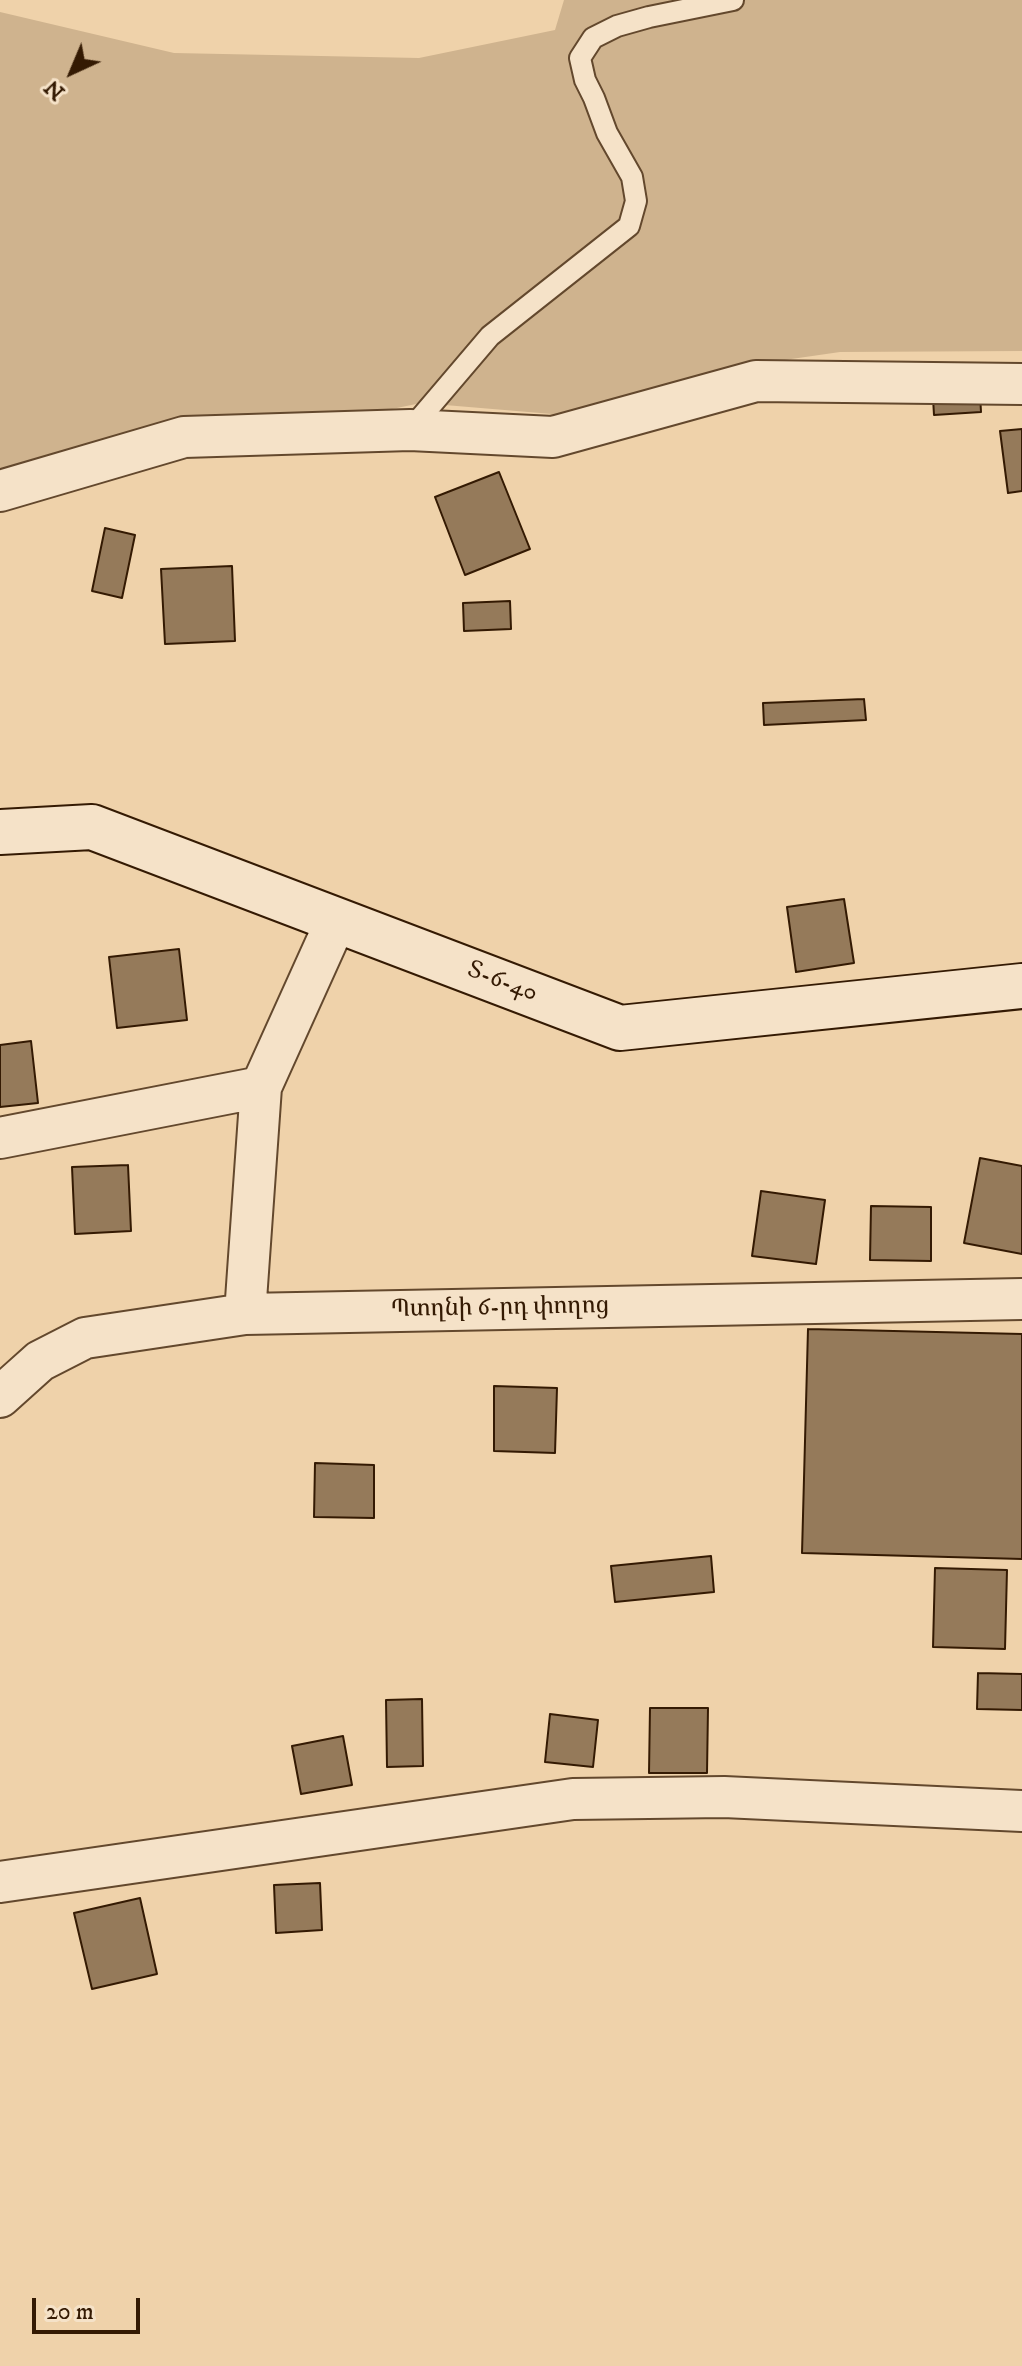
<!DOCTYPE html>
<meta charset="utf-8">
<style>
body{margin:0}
#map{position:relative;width:1022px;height:2366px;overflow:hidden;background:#efd2aa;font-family:"IM FELL DW Pica",serif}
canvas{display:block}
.north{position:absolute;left:32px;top:32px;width:80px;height:80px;-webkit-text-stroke:6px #f5e2c8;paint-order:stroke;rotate:224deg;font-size:22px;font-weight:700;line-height:32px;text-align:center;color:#341a03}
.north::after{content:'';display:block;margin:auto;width:28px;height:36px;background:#341a03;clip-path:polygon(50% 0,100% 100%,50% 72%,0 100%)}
.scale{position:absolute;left:32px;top:2298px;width:108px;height:36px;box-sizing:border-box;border:4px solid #341a03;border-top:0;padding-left:10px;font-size:24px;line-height:28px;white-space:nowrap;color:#341a03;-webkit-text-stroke:6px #f5e2c8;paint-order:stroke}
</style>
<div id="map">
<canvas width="1022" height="2366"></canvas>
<div class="north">N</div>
<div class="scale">20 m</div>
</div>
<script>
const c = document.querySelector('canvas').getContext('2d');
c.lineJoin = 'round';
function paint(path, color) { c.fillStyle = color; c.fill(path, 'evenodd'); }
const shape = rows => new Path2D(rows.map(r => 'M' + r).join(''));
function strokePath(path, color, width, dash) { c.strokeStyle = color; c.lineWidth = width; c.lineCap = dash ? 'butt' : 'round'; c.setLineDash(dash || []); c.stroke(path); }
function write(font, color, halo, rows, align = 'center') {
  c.font = font + ' "IM FELL DW Pica","Noto Serif Armenian",serif'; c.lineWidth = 7; c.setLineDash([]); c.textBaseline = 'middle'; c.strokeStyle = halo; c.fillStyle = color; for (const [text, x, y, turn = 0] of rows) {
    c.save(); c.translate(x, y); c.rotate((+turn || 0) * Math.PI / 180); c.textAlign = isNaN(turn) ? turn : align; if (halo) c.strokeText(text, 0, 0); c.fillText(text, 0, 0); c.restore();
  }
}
paint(shape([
 [564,0,1022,0,1022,351,840,352,715,370,576,416,421,403,319,424,166,421,0,475,0,12,174,53,419,58,555,30]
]), '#cfb38e');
const building = shape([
 [980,394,981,412,934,415,933,398,980,394],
 [1022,429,1022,491,1008,493,1000,431,1022,429],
 [499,472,530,549,465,575,435,497,499,472],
 [105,528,135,535,122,598,92,591,105,528],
 [232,566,235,641,165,644,161,569,232,566],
 [510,601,511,629,464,631,463,603,510,601],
 [864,699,866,720,764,725,763,703,864,699],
 [844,899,854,963,796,972,787,907,844,899],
 [179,949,187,1020,117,1028,109,957,179,949],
 [31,1041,38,1103,0,1107,0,1045,31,1041],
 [980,1158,1022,1166,1022,1254,964,1243,980,1158],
 [128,1165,131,1231,75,1234,72,1167,128,1165],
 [761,1191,825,1200,816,1264,752,1256,761,1191],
 [871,1206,931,1207,931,1261,870,1260,871,1206],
 [808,1329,1022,1334,1022,1559,802,1553,808,1329],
 [494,1386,557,1388,555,1453,494,1451,494,1386],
 [315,1463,374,1465,374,1518,314,1517,315,1463],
 [711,1556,714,1592,615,1602,611,1566,711,1556],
 [935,1568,1007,1570,1005,1649,933,1647,935,1568],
 [978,1673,1022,1674,1022,1710,977,1709,978,1673],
 [422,1699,423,1766,387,1767,386,1700,422,1699],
 [650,1708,708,1708,707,1773,649,1773,650,1708],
 [550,1714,598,1720,593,1767,545,1762,550,1714],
 [343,1736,352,1785,301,1794,292,1746,343,1736],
 [320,1883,322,1930,276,1933,274,1885,320,1883],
 [140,1898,157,1974,92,1989,74,1913,140,1898]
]);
paint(building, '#957a5a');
strokePath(building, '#341a03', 2);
const lane = shape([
 [410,430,490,336,629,226,636,201,632,177,607,133,594,98,585,80,580,58,593,38,617,26,649,17,733,0]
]);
const street = shape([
 [0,491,184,437,410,430,553,437,756,381,1022,384],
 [0,1138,261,1087,336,921],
 [245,1314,261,1087],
 [0,1397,40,1361,85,1338,245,1314,1022,1299],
 [0,1882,573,1799,724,1797,1022,1811]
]);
const secondary = shape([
 [0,832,92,827,620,1028,1022,986]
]);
strokePath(lane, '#63482d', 24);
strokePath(street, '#63482d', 44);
strokePath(secondary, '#341a03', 48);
strokePath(lane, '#f5e2c8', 20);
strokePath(street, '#f5e2c8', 40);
strokePath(secondary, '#f5e2c8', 44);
write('24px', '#341a03', '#f5e2c8', [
 ["Տ-6-40",502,983,21],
 ["Պտղնի 6-րդ փողոց",500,1309,-1]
]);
</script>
